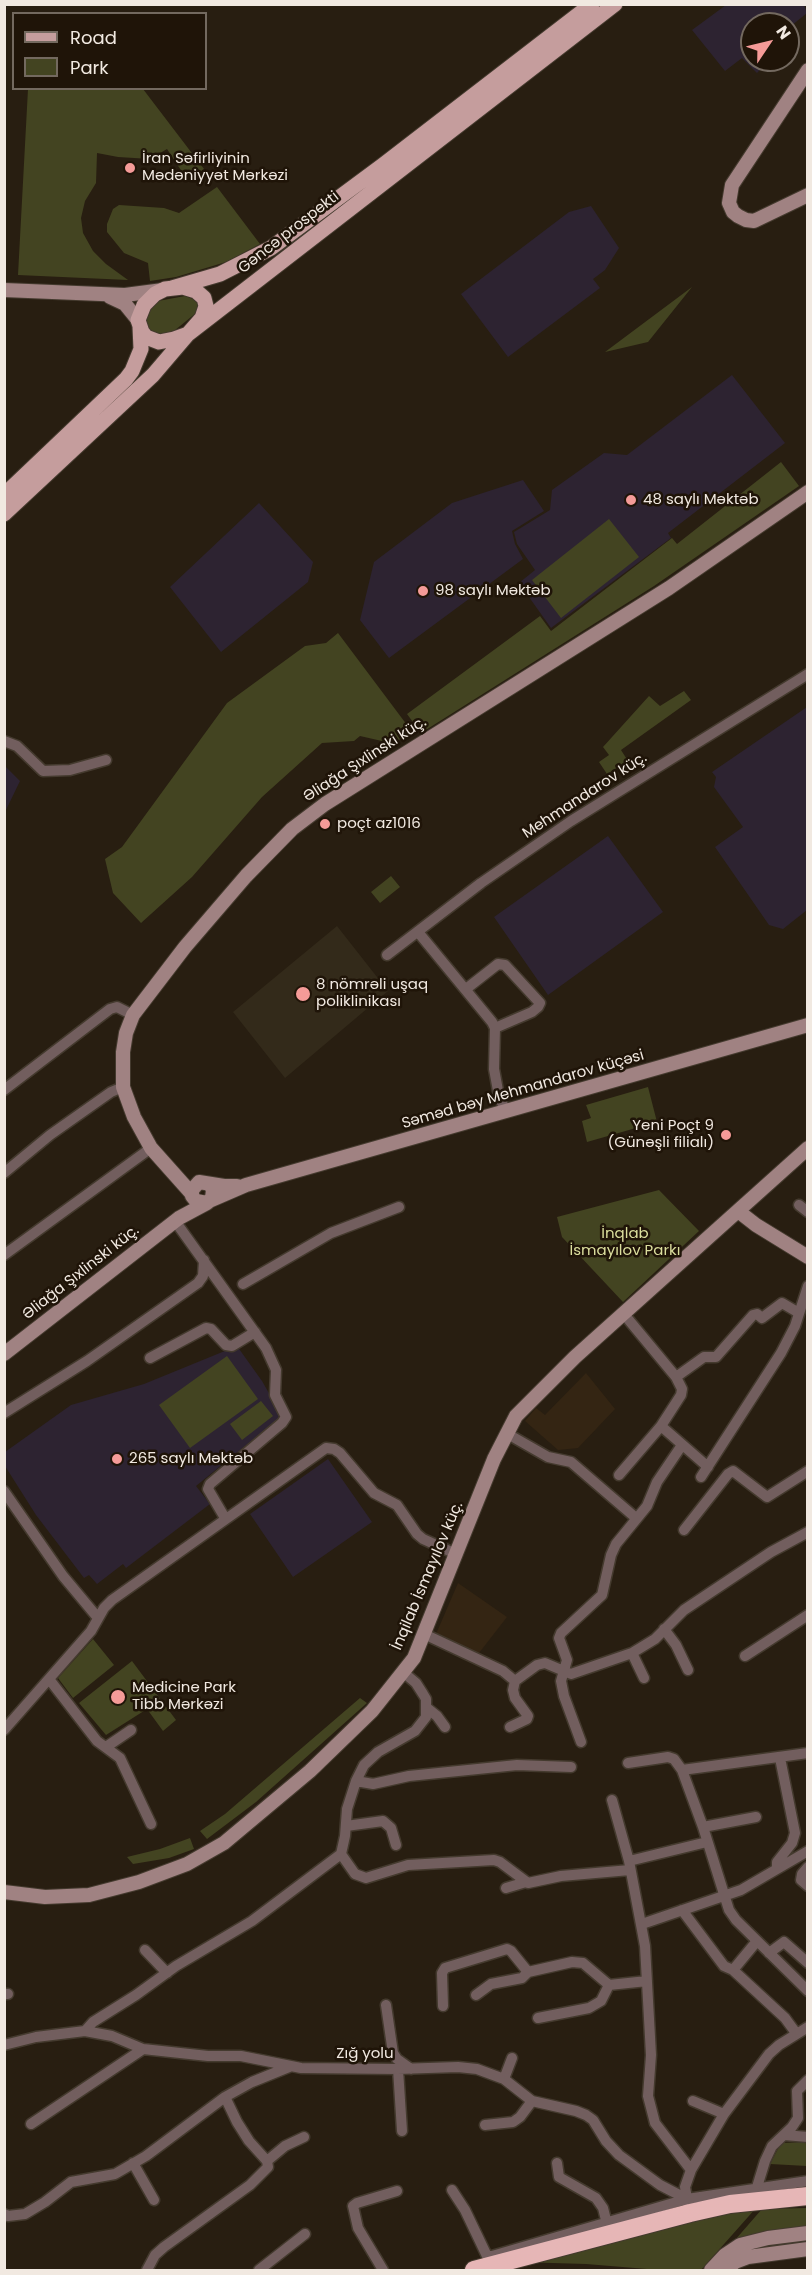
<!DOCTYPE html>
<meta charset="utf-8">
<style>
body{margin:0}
#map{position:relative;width:812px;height:2275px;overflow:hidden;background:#281e11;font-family:Poppins,sans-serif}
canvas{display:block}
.frame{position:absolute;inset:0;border:6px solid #f1e9e1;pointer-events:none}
.legend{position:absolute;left:12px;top:12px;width:195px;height:78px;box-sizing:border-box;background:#1f1408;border:2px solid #73695f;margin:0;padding:8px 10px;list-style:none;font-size:18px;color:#f1e9e1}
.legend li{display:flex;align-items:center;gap:12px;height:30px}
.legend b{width:30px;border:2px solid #73695f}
.north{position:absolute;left:740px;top:12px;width:60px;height:60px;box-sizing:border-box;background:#1f1408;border:2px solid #73695f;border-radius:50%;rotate:55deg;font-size:16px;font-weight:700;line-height:24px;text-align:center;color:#f1e9e1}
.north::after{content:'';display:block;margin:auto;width:21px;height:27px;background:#f59b98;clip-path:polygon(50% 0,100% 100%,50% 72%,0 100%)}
</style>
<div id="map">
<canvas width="812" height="2275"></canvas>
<div class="frame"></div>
<ul class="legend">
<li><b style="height:8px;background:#c59d9d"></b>Road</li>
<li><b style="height:16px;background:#434421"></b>Park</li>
</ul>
<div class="north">N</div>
</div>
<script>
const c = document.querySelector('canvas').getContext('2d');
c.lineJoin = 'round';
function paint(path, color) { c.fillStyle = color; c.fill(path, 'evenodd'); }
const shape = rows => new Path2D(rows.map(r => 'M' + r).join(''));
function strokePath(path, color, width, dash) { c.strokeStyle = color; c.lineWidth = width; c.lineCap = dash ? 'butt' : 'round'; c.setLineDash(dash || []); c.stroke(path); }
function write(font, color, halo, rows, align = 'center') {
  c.font = font + ' Poppins,sans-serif'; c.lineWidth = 5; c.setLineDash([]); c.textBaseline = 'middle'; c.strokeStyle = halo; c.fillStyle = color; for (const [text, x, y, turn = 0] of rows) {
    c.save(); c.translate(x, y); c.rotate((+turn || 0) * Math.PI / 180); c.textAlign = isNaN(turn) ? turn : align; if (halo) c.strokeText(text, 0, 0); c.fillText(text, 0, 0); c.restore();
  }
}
paint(shape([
 [586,1373,615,1409,578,1448,558,1450,525,1421,536,1408,545,1415],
 [458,1583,507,1617,479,1653,436,1634]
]), '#342513');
paint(shape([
 [726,5,804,5,807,13,791,26,788,39,788,24,752,24,752,60,769,60,757,73,742,58,725,71,692,30],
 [591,206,619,248,605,270,593,279,600,288,508,357,461,294,569,212],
 [732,375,785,443,668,533,671,538,551,628,519,583,535,570,517,544,514,532,550,510,552,490,604,453,627,455],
 [523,480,544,511,512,531,515,544,523,559,389,658,360,620,374,562,452,503],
 [259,503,313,562,308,582,221,652,170,587],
 [807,707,807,910,783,929,769,925,715,847,743,827,714,787,716,777,712,772],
 [5,766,20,781,5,812],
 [608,836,663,912,548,995,494,917],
 [237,1346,262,1381,282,1416,196,1486,210,1504,126,1568,123,1564,97,1584,89,1575,84,1578,36,1515,5,1466,5,1452,71,1405,144,1384],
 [328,1459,372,1522,293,1577,250,1514]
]), '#2d2331');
paint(shape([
 [337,926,388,991,285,1078,233,1012]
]), '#332a1a');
paint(shape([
 [28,89,143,89,204,169,188,181,167,149,150,159,118,157,97,153,96,183,85,201,81,218,83,233,93,251,106,264,128,280,18,275],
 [217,187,260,244,226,262,176,277,150,281,148,263,124,253,107,232,107,224,113,209,119,205,164,208,179,213],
 [692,287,648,342,605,352],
 [185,296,196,300,198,305,196,313,169,335,152,334,145,323,145,311,158,301],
 [781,462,799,486,654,586,421,733,407,714,540,616,551,631,672,538,677,544],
 [609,519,639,557,561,618,532,580],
 [338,633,410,729,395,744,360,736,354,741,322,743,262,797,192,877,141,923,113,893,105,859,122,847,227,703,305,646,326,643],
 [684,691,691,700,621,750,628,761,607,774,599,762,609,755,603,747,649,696,660,706],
 [391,876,400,887,380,903,371,892],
 [648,1087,657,1122,587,1142,582,1121,591,1118,586,1105],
 [659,1190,699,1231,623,1302,562,1237,557,1217],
 [227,1356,258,1399,190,1448,159,1405],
 [261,1401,273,1416,242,1440,230,1424],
 [93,1639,114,1665,73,1698,58,1678],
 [132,1661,176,1720,163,1731,147,1709,106,1735,79,1703],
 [360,1698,367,1703,256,1802,207,1839,200,1831,225,1814],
 [190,1838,194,1849,169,1858,133,1864,127,1857,160,1849],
 [807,2142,807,2166,770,2164,781,2143],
 [756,2208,701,2270,659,2270,586,2264,519,2262,708,2217],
 [807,2208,807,2226,735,2240,762,2209]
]), '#434421');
const street = shape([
 [4,741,17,746,43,771,70,770,106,760],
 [418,932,492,1022,495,1028,494,1069,499,1096,506,1112],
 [387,955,481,883,571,821,808,674],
 [466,989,498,964,505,965,540,1003,538,1007,532,1012,495,1028],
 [4,1090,110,1009,117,1007,133,1015],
 [4,1173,50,1135,111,1092,123,1087],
 [799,1205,808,1212],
 [175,1221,266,1348,276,1370,275,1395,286,1417,282,1423,210,1484,208,1489,225,1518],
 [4,1255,151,1148],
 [243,1284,331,1233,399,1207],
 [150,1358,206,1328,211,1329,226,1345,232,1346,255,1332],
 [676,1377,704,1357,716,1357,753,1315,757,1314,762,1318,782,1303,799,1313],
 [4,1413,87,1361,198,1283,203,1276,204,1260],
 [661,1426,708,1467],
 [506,1433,548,1457,571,1462,636,1518],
 [619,1475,661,1426,681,1395,682,1389,676,1377,623,1313],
 [701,1477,781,1353,795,1326,808,1286],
 [4,1491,63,1576,98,1618],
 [684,1530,728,1474,733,1471,767,1497,808,1471],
 [664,1629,676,1645,688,1670],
 [424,1634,503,1671,515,1681,513,1690,515,1698,528,1716,527,1719,510,1727],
 [632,1653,644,1678],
 [745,1656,808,1615],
 [49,1679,97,1741,120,1758,151,1824],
 [515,1681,537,1665,545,1663,571,1674,632,1653,655,1639,684,1610,771,1552,808,1532],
 [427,1708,437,1716,445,1727],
 [4,1730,91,1631,104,1608,112,1600,326,1448,334,1449,340,1453,374,1493,397,1505,417,1534,423,1539,456,1554],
 [581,1742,564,1696,561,1681,567,1660,559,1638,561,1633,602,1595,611,1555,616,1544,647,1506,657,1482,682,1445],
 [106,1747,131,1730],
 [628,1763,668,1757,674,1759,682,1770,703,1827,729,1910,736,1920,808,1991],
 [682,1770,808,1753],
 [356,1781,373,1784,409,1776,517,1765,571,1767],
 [612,1800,629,1861,645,1946,651,2055,648,2096,655,2123,691,2170],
 [346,1826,383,1821,391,1828,396,1845],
 [703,1827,756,1817],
 [341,1854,355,1874,366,1878,408,1865,494,1860,500,1862,528,1883,561,1876,630,1870],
 [629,1861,707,1842],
 [777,1867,777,1862,792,1843,795,1833,780,1758],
 [808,1867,802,1874,801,1880,808,1886],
 [506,1888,526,1882],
 [682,1910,724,1966,733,1970,785,2018,796,2033],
 [642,1924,741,1890,808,1851],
 [145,1950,167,1973],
 [769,1953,784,1942,808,1963],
 [733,1970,757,1941],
 [4,1994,8,1994],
 [476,1995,491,1984,522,1978,528,1972],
 [386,2005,393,2053,397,2059,411,2069],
 [443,2006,442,1973,445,1968,507,1949,511,1951,528,1972,572,1962,583,1963,609,1985,647,1981],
 [538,2018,589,2008,601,2001,609,1985],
 [85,2031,93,2022,136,1995,176,1966,252,1921,341,1854,345,1836,347,1809,356,1781,364,1765,378,1752,415,1731,426,1717,426,1699,423,1694,416,1683,403,1672],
 [4,2045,36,2037,85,2031,112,2036,143,2049,208,2056,241,2056,301,2068,398,2069,458,2067,477,2069,504,2079,532,2101,576,2111,586,2115,593,2120,606,2141,619,2155,660,2185,687,2199],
 [398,2069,402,2131],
 [504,2079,512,2058],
 [693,2101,724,2114],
 [31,2124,143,2049],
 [485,2125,513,2122,520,2117,532,2101],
 [784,2135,808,2137],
 [267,2161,285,2146,304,2137],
 [133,2163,154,2200],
 [557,2163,559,2177,596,2198,603,2208,608,2228],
 [757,2187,765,2161,772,2146,792,2127,798,2118,797,2091,808,2080],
 [452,2190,465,2210,487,2256,492,2256,687,2199,808,2181],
 [688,2204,685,2187,691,2170,724,2114,769,2054,779,2045,808,2027],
 [4,2214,8,2216,25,2214,45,2202,71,2182,115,2174,146,2156,225,2097,252,2082,289,2067],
 [147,2270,155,2255,164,2247,250,2185,268,2167,267,2161,249,2141,237,2122,225,2097],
 [259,2270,305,2234],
 [383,2270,358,2228,353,2206,357,2203,397,2191]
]);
const secondary = shape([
 [808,70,732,185,729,203,733,212,738,216,746,220,754,221,808,195],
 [4,290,125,295,163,290],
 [110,297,125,304,138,320],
 [210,1184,213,1190,212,1198,207,1203,196,1201,192,1196,192,1190,199,1182,224,1186,237,1186],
 [192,1194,151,1148,134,1117,123,1087,123,1052,126,1033,133,1015,185,947,246,876,292,829,325,804,669,588,808,492],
 [209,1201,246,1185,808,1025],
 [738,1211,756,1225,808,1257],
 [4,1354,179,1218,207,1203],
 [4,1892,45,1897,89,1895,139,1882,187,1864,224,1843,310,1771,372,1711,414,1658,494,1459,516,1416,575,1357,808,1148],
 [711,2270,725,2255,740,2245,768,2238,808,2233],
 [726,2270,735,2262,748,2257,808,2249]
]);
const primary = shape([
 [183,287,196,291,204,298,206,306,202,318,188,334,174,339,159,342,146,337,142,332,138,320,144,305,155,294,165,289,183,287],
 [172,288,220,274,271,248,383,165,592,4],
 [4,495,126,379,132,371,141,349,140,327],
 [4,514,153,375,188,334,615,4]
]);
const highway = shape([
 [474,2270,690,2213,730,2204,808,2196]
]);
strokePath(street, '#443a2e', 13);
strokePath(secondary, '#443a2e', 16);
strokePath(primary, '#443a2e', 17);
strokePath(highway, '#443a2e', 20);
strokePath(street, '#725e5e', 10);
strokePath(secondary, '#a08282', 14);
strokePath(primary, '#c59d9d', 15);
strokePath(highway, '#e6b6b6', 18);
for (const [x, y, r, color] of [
 [130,168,6,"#f59b98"],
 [631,500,6,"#f59b98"],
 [423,591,6,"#f59b98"],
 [325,824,6,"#f59b98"],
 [303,994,8,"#f59b98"],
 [726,1135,6,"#f59b98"],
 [117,1459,6,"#f59b98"],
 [118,1697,8,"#f59b98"]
]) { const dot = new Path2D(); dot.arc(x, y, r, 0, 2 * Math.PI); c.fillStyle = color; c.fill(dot); strokePath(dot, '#1f1408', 2); }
write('15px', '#f1e9e1', '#1f1408', [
 ["İran Səfirliyinin",142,159],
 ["Mədəniyyət Mərkəzi",142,176],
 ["48 saylı Məktəb",643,500],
 ["98 saylı Məktəb",435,591],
 ["poçt az1016",337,824],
 ["8 nömrəli uşaq",316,985],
 ["poliklinikası",316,1002],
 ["Yeni Poçt 9",714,1126,"right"],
 ["(Günəşli filialı)",714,1143,"right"],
 ["265 saylı Məktəb",129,1459],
 ["Medicine Park",132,1688],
 ["Tibb Mərkəzi",132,1705]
], 'left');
write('15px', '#f1e9e1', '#1f1408', [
 ["Gəncə prospekti",289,233,-38],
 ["Əliağa Şıxlinski küç.",365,760,-33],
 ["Mehmandarov küç.",585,796,-33],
 ["Səməd bəy Mehmandarov küçəsi",523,1090,-16],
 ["Əliağa Şıxlinski küç.",81,1273,-38],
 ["İnqilab İsmayılov küç.",428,1576,-67],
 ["Zığ yolu",365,2054]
]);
write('15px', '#dbde9d', '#1f1408', [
 ["İnqlab",625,1234],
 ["İsmayılov Parkı",625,1251]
]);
</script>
